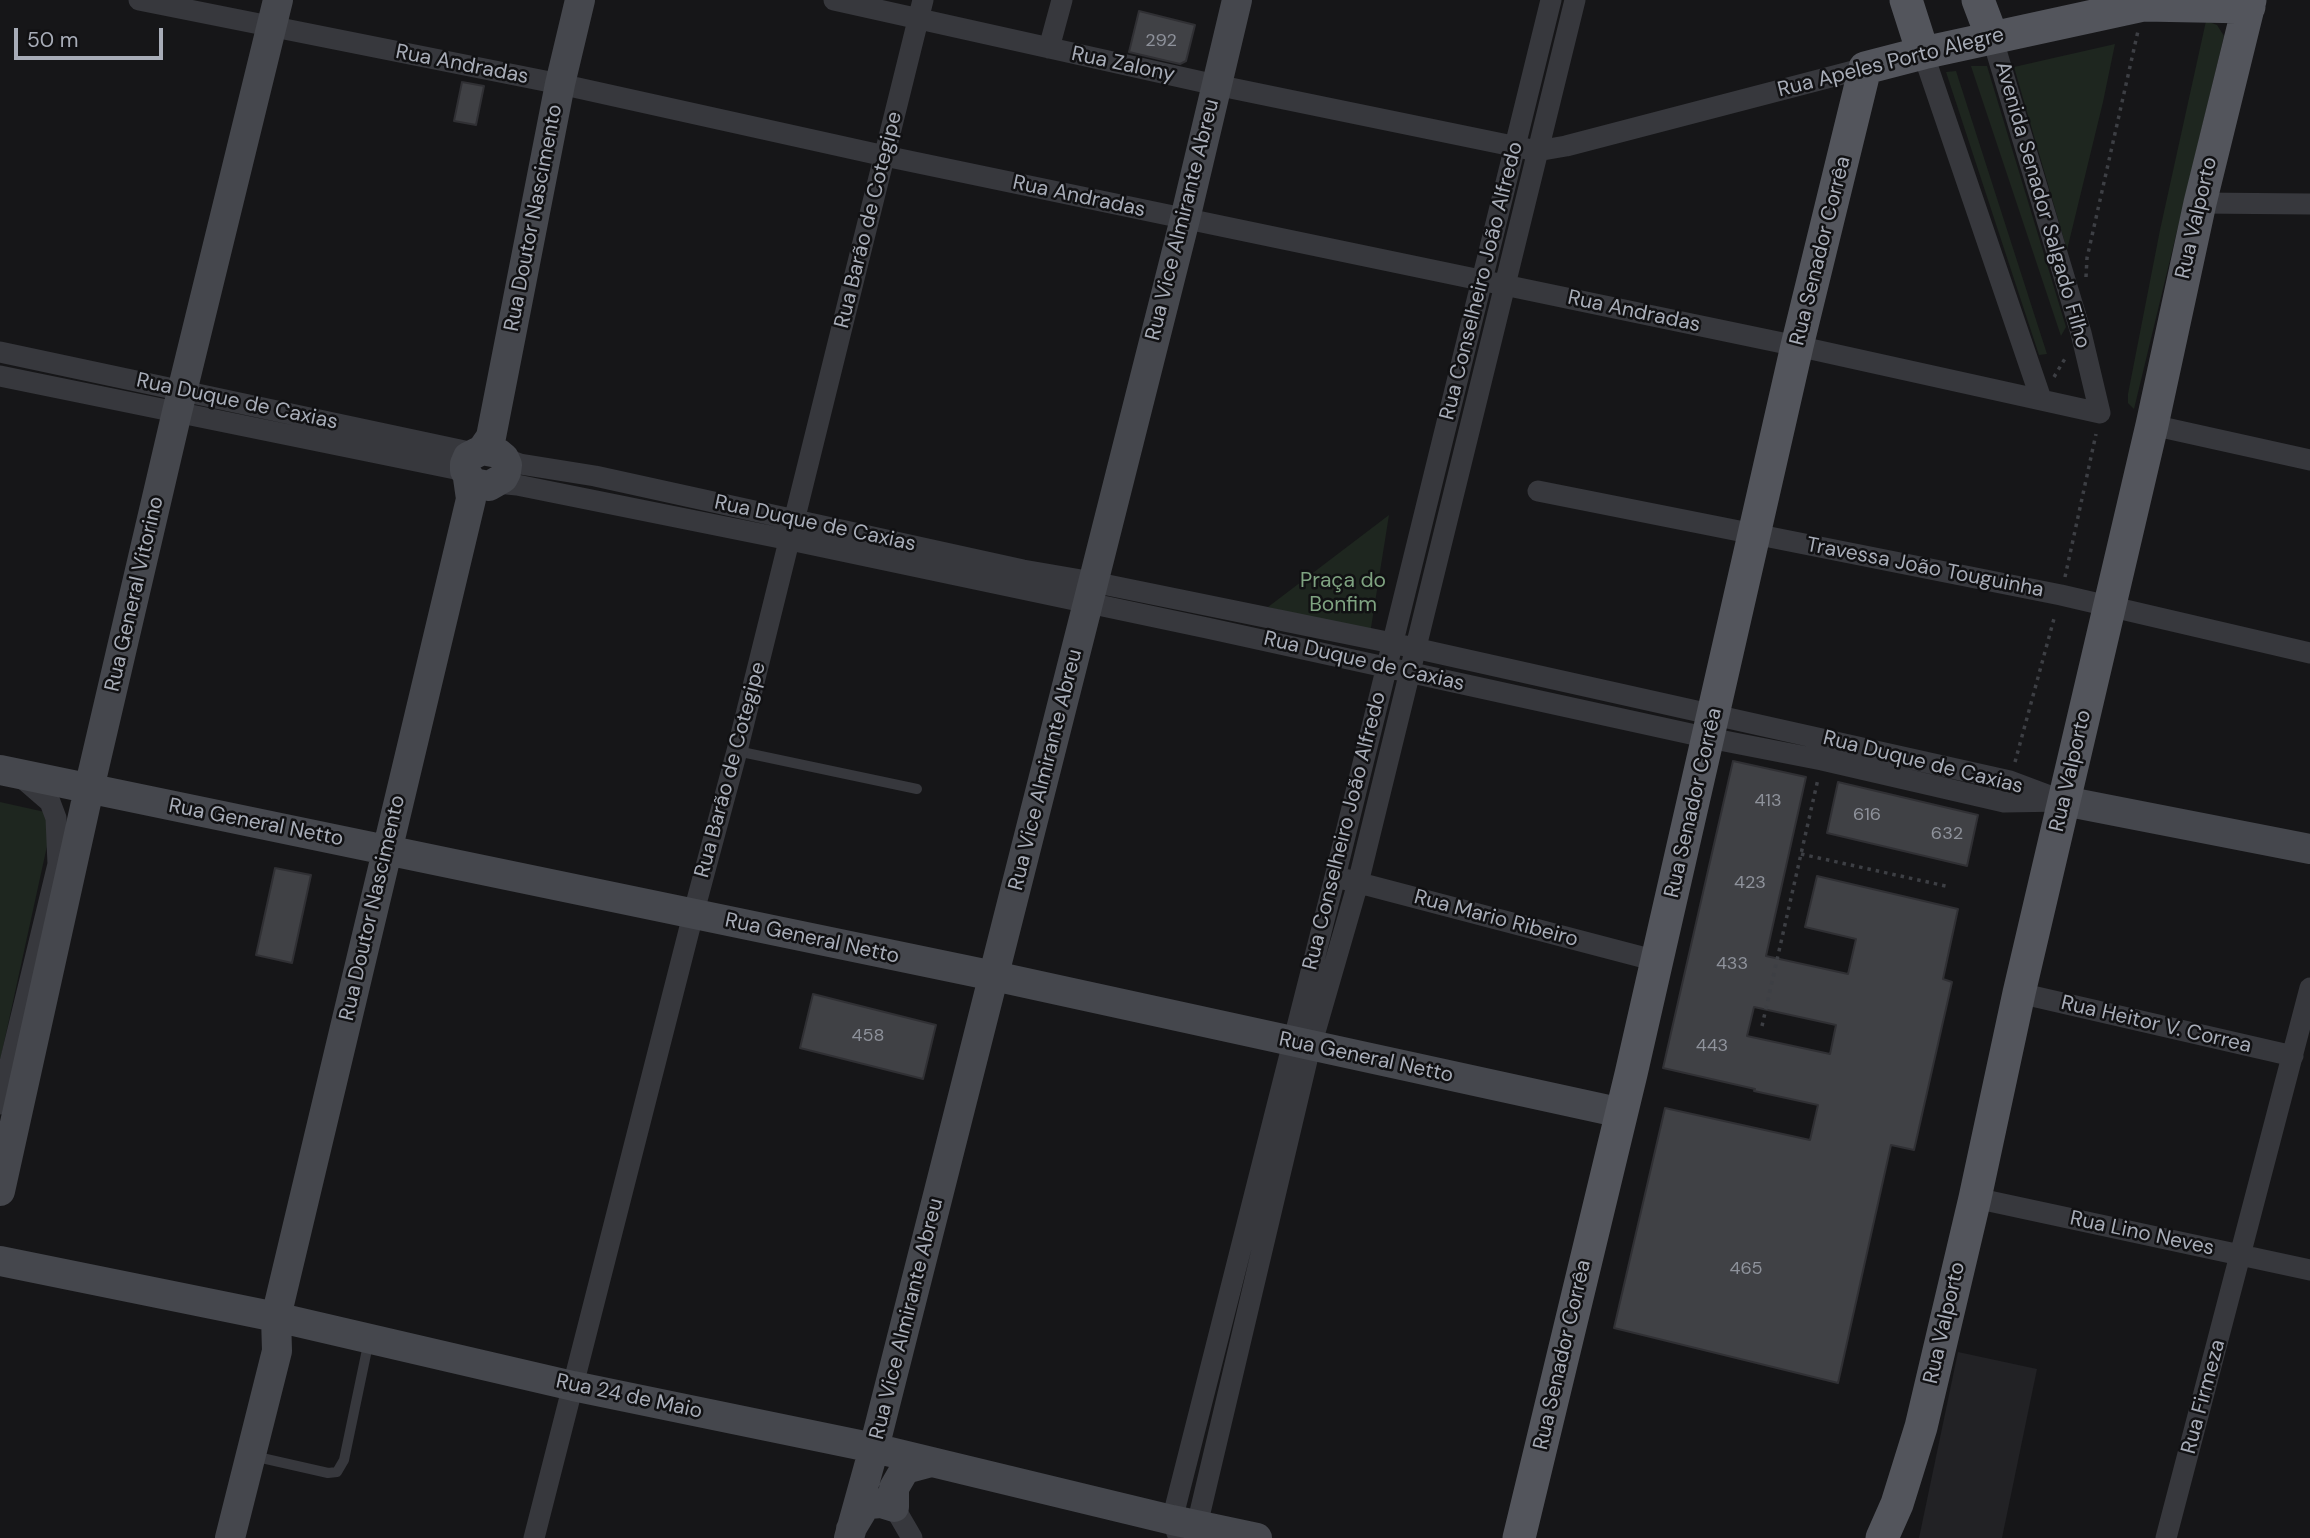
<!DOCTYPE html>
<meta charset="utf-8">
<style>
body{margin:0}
#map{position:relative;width:2310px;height:1538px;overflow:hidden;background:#161618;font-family:"DM Sans",sans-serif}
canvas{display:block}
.scale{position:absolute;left:14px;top:28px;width:149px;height:32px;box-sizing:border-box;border:4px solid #a8adb8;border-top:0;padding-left:9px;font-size:21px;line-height:24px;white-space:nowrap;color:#a8adb8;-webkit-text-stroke:5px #111113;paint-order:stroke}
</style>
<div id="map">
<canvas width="2310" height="1538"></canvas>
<div class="scale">50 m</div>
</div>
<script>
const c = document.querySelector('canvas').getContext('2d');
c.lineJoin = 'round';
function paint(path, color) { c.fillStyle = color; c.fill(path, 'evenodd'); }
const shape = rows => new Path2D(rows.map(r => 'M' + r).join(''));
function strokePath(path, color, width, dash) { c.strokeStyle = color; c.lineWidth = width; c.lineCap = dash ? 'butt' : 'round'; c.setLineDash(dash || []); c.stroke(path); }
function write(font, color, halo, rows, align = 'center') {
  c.font = font + ' "DM Sans",sans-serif'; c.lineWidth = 5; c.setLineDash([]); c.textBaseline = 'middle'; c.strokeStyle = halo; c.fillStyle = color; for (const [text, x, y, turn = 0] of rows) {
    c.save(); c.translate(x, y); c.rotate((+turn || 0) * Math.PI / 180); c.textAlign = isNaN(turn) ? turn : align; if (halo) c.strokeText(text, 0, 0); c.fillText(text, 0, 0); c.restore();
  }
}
paint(shape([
 [1958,1352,2037,1369,2002,1538,1919,1538]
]), '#222225');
paint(shape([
 [2206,21,2217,25,2224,36,2134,409,2128,403,2128,394,2160,230],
 [2115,44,2103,102,2067,250,2014,67],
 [1971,66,1987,66,2066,327,2061,336],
 [1956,71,2047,354,2039,355,1946,72],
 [1389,515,1370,634,1268,607],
 [0,802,54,814,0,1061]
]), '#1e261f');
const building = shape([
 [1139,11,1195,25,1186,61,1180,64,1129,52,1139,11],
 [462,82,484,86,476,125,454,121,462,82],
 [1733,761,1806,777,1766,956,1848,974,1856,939,1805,927,1817,876,1958,909,1943,979,1952,982,1914,1150,1891,1145,1838,1383,1614,1328,1665,1108,1810,1140,1818,1105,1754,1091,1755,1089,1663,1068,1733,761],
 [1754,1007,1836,1025,1830,1054,1747,1036,1754,1007],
 [1838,782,1978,815,1967,866,1827,833,1838,782],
 [275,868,311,875,292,963,256,955,275,868],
 [813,994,936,1025,923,1079,800,1048,813,994]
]);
paint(building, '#404145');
strokePath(building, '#303034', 2);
strokePath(shape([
 [2086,277,2087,258,2138,31],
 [2054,377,2066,357],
 [2065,577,2096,434],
 [2015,762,2055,615],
 [1801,854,1950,887],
 [1762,1026,1818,779]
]), '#3d3f44', 3.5, [3.5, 5]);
strokePath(shape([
 [737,751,917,789],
 [253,1456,328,1473,337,1472,344,1460,369,1340]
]), '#37383d', 10);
strokePath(shape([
 [139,0,560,84,885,156,1797,346,2100,413,2081,333,1992,37],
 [834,0,1216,85,1537,151,1566,146,1865,68],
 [1049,48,1062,0],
 [1923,53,2041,399],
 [2200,203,2310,204],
 [0,352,474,453],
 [0,376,465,471],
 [2152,425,2310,460],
 [504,458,520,464,595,476,1023,570,1093,582,1392,643,2010,781,2050,796],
 [497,483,517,485,790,540,1207,628,1709,738,1822,760,2004,802,2064,801],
 [1538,491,2061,595,2310,653],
 [1344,879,1657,961],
 [2019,993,2293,1056],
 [0,1104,58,864,56,818,50,802,20,776],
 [1975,1198,2310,1270],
 [894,1507,912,1538],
 [1197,1525,1308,1056,1358,883,1575,0],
 [534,1538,693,915,737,751,923,0],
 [1179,1538,1172,1520,1335,877,1551,0],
 [2166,1538,2310,988]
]), '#37383d', 21);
strokePath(shape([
 [482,450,491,437,560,84,580,0],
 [482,450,498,453,504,458,507,465,506,472,503,478,489,486,473,483,465,471,465,464,468,457,482,450],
 [0,770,994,976,1622,1113],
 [2064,801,2310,849],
 [0,1191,89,789,177,412,278,0],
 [0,1261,276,1317,573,1386,874,1448,1172,1520,1257,1538],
 [851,1529,863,1509,869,1504,881,1503,894,1507,894,1488,905,1469,931,1462],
 [230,1538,277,1351,276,1317,471,499,468,478],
 [849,1538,874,1448,1088,603,1185,219,1237,0]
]), '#45474d', 30);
strokePath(shape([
 [1906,0,1923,53],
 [1978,0,1992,37],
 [1519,1538,1631,1074,1797,346,1865,68,1923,53,2144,5,2249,7],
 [1882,1538,1897,1504,1921,1427,1975,1198,2019,993,2152,425,2200,203,2250,0]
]), '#53555c', 33);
write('18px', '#8e929b', null, [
 ["292",1161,41],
 ["413",1768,801],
 ["616",1867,815],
 ["632",1947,834],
 ["423",1750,883],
 ["433",1732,964],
 ["458",868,1036],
 ["443",1712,1046],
 ["465",1746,1269]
]);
write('21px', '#a8adb8', '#111113', [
 ["Rua Apeles Porto Alegre",1891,63,-14],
 ["Rua Andradas",462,65,11],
 ["Rua Zalony",1123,65,12],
 ["Rua Andradas",1079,197,12],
 ["Avenida Senador Salgado Filho",2042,205,74],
 ["Rua Doutor Nascimento",534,218,-79],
 ["Rua Valporto",2197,218,-77],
 ["Rua Barão de Cotegipe",869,220,-76],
 ["Rua Vice Almirante Abreu",1183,220,-76],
 ["Rua Senador Corrêa",1821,251,-76],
 ["Rua Conselheiro João Alfredo",1482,281,-76],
 ["Rua Andradas",1634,312,12],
 ["Rua Duque de Caxias",237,402,12],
 ["Rua Duque de Caxias",815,524,12],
 ["Travessa João Touguinha",1925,568,11],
 ["Rua General Vitorino",135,594,-77],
 ["Rua Duque de Caxias",1364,662,13],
 ["Rua Duque de Caxias",1923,763,14],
 ["Rua Barão de Cotegipe",731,770,-75],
 ["Rua Vice Almirante Abreu",1046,770,-76],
 ["Rua Valporto",2071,771,-77],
 ["Rua Senador Corrêa",1694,803,-77],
 ["Rua General Netto",256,823,11],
 ["Rua Conselheiro João Alfredo",1345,831,-76],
 ["Rua Doutor Nascimento",373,908,-77],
 ["Rua Mario Ribeiro",1496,919,15],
 ["Rua General Netto",812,939,12],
 ["Rua Heitor V. Correa",2156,1025,13],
 ["Rua General Netto",1366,1058,12],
 ["Rua Lino Neves",2142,1234,12],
 ["Rua Vice Almirante Abreu",907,1319,-76],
 ["Rua Valporto",1945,1323,-77],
 ["Rua Senador Corrêa",1563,1355,-77],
 ["Rua 24 de Maio",629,1397,12],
 ["Rua Firmeza",2204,1397,-75]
]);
write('21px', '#7fa381', '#111113', [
 ["Praça do",1343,581],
 ["Bonfim",1343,605]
]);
</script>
